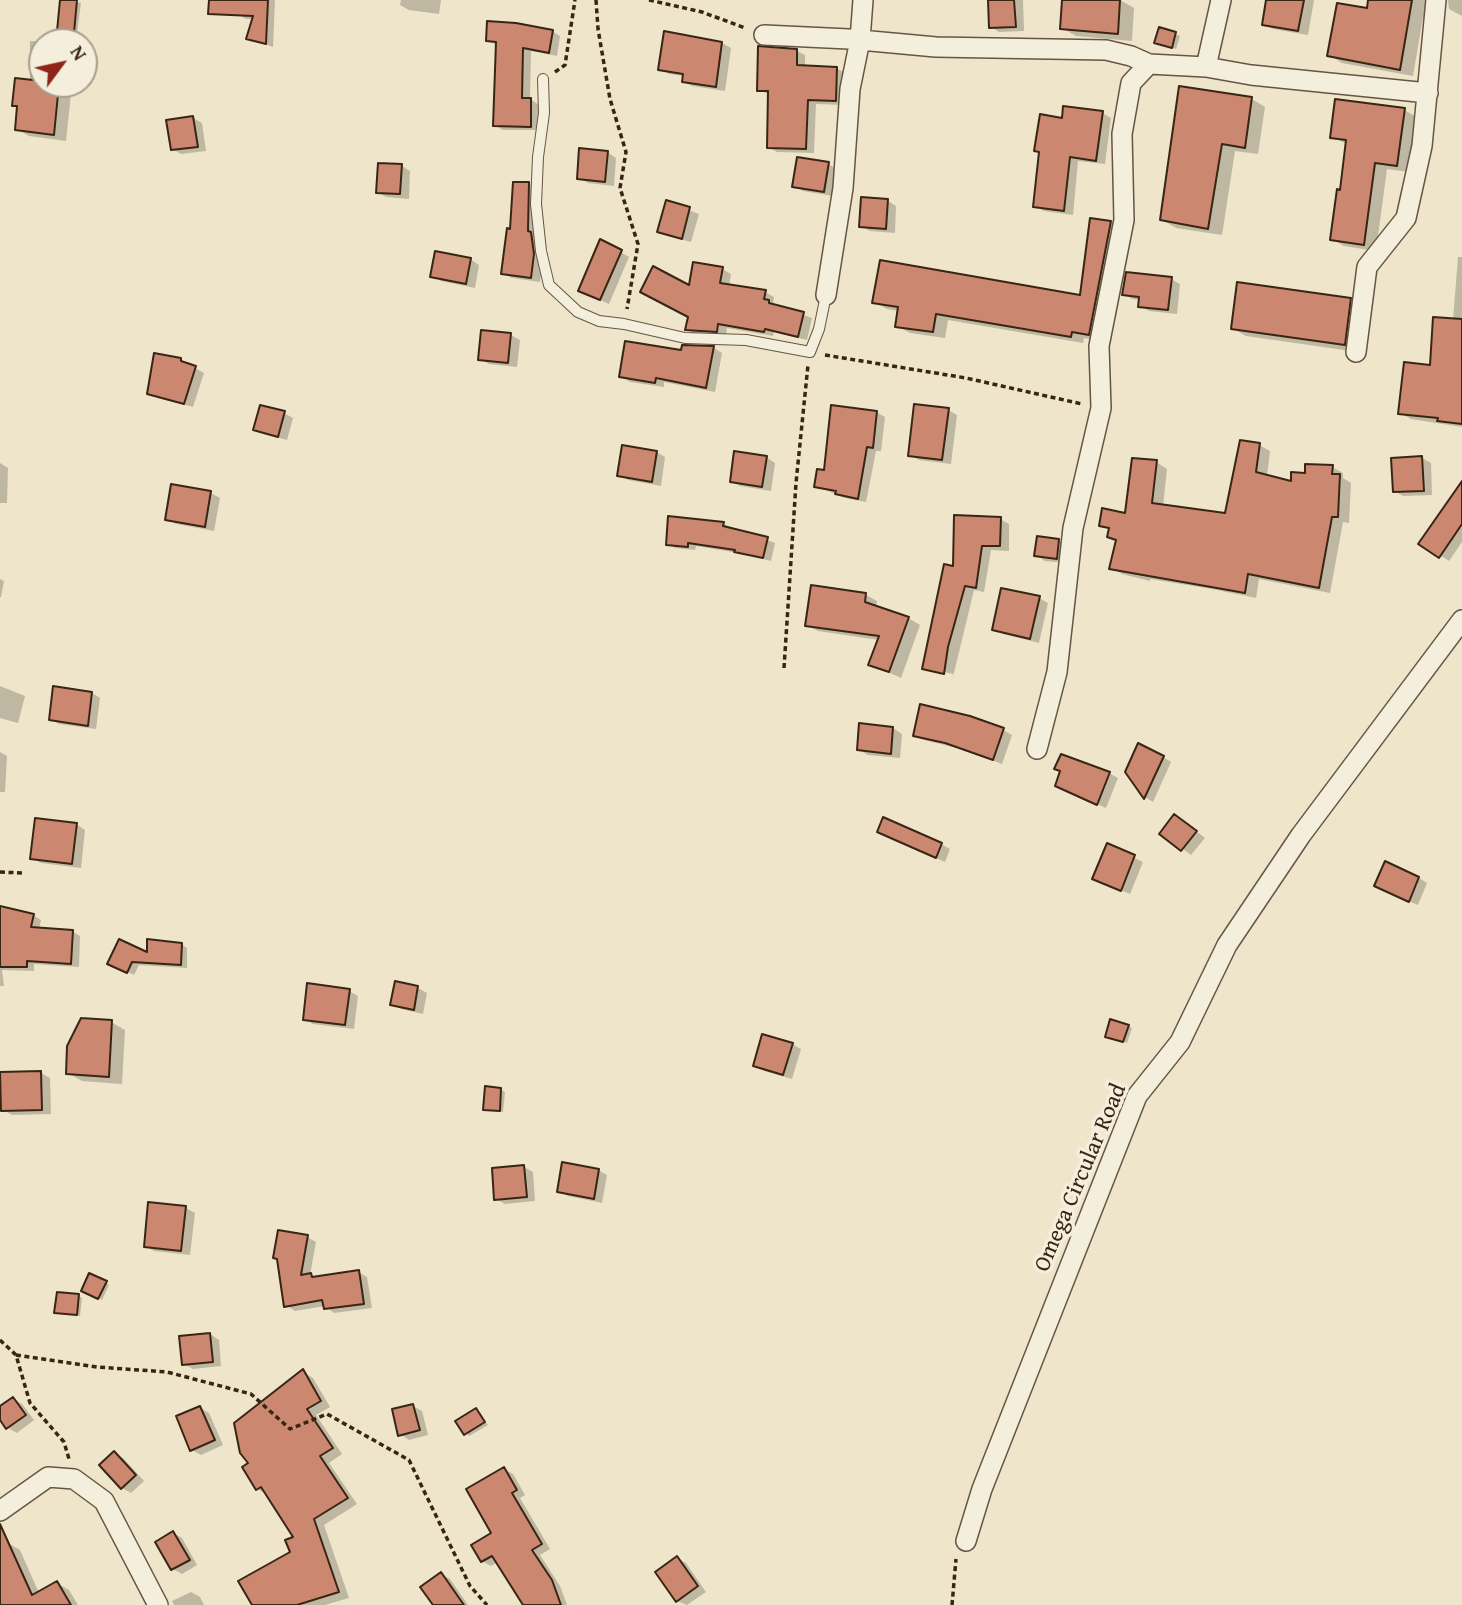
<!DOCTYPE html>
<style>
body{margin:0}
#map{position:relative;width:1462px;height:1605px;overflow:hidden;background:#eee5cb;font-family:"Gentium Book Plus",serif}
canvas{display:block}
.north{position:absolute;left:28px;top:28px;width:70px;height:70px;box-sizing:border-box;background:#f4eedd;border:2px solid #a99e8d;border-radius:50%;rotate:57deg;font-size:19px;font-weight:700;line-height:28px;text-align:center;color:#392514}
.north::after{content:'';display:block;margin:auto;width:24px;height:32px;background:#8f2418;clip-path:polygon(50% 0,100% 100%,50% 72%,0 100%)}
</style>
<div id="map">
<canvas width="1462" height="1605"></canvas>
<div class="north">N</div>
</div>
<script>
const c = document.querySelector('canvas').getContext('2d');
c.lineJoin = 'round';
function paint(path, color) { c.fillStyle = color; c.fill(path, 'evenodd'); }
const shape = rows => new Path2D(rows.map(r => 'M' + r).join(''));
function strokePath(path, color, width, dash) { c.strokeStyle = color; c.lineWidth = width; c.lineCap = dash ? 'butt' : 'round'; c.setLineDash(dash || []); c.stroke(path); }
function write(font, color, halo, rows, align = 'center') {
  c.font = font + ' "Gentium Book Plus",serif'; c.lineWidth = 7; c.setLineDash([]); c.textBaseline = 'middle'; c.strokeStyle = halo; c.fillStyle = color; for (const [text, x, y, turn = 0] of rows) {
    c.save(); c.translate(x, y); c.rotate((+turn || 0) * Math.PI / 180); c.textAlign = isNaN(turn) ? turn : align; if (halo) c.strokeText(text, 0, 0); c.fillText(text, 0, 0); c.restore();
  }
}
paint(shape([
 [62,0,81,3,77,34,59,30],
 [239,0,275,0,273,47,248,38,254,19,246,19,239,15],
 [401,0,441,0,439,14,409,10,400,5],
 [990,0,1023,0,1024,31,999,32,991,27],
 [1064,0,1120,0,1134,8,1132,41,1076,36,1062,28],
 [1267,0,1314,0,1308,35,1273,29,1263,24],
 [1370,0,1440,0,1429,18,1423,17,1413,76,1342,63,1329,55,1369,10],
 [1448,0,1462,0,1462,16,1449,9],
 [1160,29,1180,36,1176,49,1160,44],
 [552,31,560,36,557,56,531,51,530,99,539,105,539,130,503,130,494,125,497,45,487,40],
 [30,41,64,42,42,42,42,84,72,84,66,141,29,136,17,129,19,107,14,105,30,82],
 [722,43,731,48,725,91,692,86,683,81,684,76,669,74,660,69],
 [797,51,805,55,805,67,836,68,845,73,844,105,816,104,814,153,777,152,768,147,770,95,759,90],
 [1252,99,1265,107,1258,154,1235,151,1222,235,1176,228,1162,220],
 [1404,110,1417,117,1409,172,1387,169,1376,251,1344,246,1332,239,1341,192,1348,144,1331,137],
 [1102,113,1111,118,1105,164,1078,161,1073,215,1044,211,1035,206,1041,153,1035,150,1063,121],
 [193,118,202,123,206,151,181,154,172,149],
 [607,152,616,158,614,186,588,183,579,178],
 [828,164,837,169,833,196,803,191,794,186],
 [402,166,410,171,409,199,386,197,377,192],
 [529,184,538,189,543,260,540,282,512,278,503,273,511,231],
 [888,201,896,206,895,233,870,231,861,226],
 [667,202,699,214,691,242,668,236,659,231],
 [1092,220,1111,222,1123,230,1101,341,1084,338,1083,343,948,320,945,338,910,333,897,326,899,311,887,309,874,302,1082,297],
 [601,241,629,257,609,304,589,295],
 [1458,257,1462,257,1462,427,1411,419,1400,413,1432,367,1453,320],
 [470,259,479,265,475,288,441,281,432,276],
 [722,269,731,274,729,286,765,292,774,297,773,304,812,318,807,340,774,332,773,336,727,328,726,336,696,335,687,329,690,317,690,287],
 [1171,279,1180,284,1177,314,1149,311,1140,306,1140,300,1132,299,1124,294],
 [1350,300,1364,308,1358,352,1246,336,1232,328],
 [511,335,520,340,517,367,489,364,480,359],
 [714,348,722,353,715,392,664,382,664,387,630,382,621,376,682,352],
 [180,360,204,373,193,407,158,398,149,393],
 [948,410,957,415,951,464,919,460,910,455],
 [876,412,885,417,881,451,876,451,866,502,845,498,816,486],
 [284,413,293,418,287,440,264,434,255,429],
 [1259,445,1270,451,1267,476,1293,483,1306,475,1332,467,1343,473,1343,478,1351,483,1349,523,1343,522,1330,593,1259,579,1256,598,1212,589,1150,579,1150,581,1122,574,1111,568,1117,541,1109,536,1110,530,1101,525,1127,515,1156,462,1167,469,1163,506,1226,515],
 [656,452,665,457,661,486,628,480,619,475],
 [766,457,775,463,771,491,740,486,731,481],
 [1422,458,1431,463,1432,495,1403,496,1394,491],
 [0,463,8,468,7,503,0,503],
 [1462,484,1462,542,1449,561,1421,543],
 [172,486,211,493,220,498,214,531,176,524,167,519],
 [1000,519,1009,524,1009,551,991,550,984,592,974,590,953,677,953,674,931,669,931,672,924,668,954,568],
 [723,524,775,543,771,561,739,553,696,546,695,550,675,548,668,544],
 [1039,538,1059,540,1068,546,1066,563,1045,561,1036,555],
 [0,579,4,581,1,597,0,597],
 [866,595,877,601,876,608,908,618,920,625,901,678,870,664,879,640,818,631,807,625],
 [1039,598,1048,603,1039,643,1003,634,994,629],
 [0,686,25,696,18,723,0,718],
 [92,693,100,698,96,729,59,724,51,719],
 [893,728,902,734,900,758,868,755,859,750],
 [1003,730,1012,735,1002,764,965,750,924,740,915,735],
 [0,752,7,756,5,792,0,792],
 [1163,757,1171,762,1153,802,1145,797,1127,772],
 [1062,771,1109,773,1118,778,1106,808,1066,790],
 [1183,821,1205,838,1191,855,1161,833],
 [76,824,85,830,81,868,41,863,32,858],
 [888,837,941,844,950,849,945,862],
 [1108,846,1143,862,1130,894,1103,883],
 [1419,878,1427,883,1418,905,1385,891],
 [33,915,41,920,39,929,72,931,80,936,79,967,34,964,34,971,2,970,4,986,0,986,0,920],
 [181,944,187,948,187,968,139,965,134,975,115,966],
 [418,988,427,993,423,1014,401,1009,392,1004],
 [349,991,358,996,354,1029,313,1024,305,1019],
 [111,1022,125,1030,122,1084,82,1081,68,1073],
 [1128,1026,1132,1028,1127,1043,1111,1038],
 [792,1044,801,1049,792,1079,764,1071,755,1066],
 [41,1073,50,1078,51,1114,12,1115,3,1110],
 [501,1090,505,1092,503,1112,485,1109],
 [524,1167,533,1172,535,1201,505,1204,496,1199],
 [598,1170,607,1175,602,1203,568,1196,559,1191],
 [186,1208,195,1213,190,1255,154,1251,145,1246],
 [307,1237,316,1242,310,1275,316,1278,358,1272,367,1277,372,1308,334,1313,325,1306,295,1311,286,1305],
 [90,1275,109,1285,102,1300,83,1290],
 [79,1296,82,1298,80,1316,56,1312],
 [210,1334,219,1340,221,1366,193,1369,184,1364],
 [303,1372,313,1378,330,1407,316,1415,342,1454,329,1463,357,1504,324,1525,349,1598,325,1605,254,1605,292,1553,295,1538,269,1495,257,1489,251,1464],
 [13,1399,22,1404,34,1420,17,1433,8,1428,0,1416,0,1408],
 [413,1406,422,1411,428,1435,409,1440,400,1434],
 [200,1408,209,1413,223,1445,201,1455,192,1450],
 [476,1410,488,1425,469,1436,458,1422],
 [114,1453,123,1458,144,1481,131,1493,122,1488],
 [504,1469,513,1474,525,1495,520,1498,550,1549,540,1555,560,1586,567,1605,534,1605,498,1562,491,1566,482,1561,494,1533],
 [173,1533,182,1538,197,1565,182,1574,173,1569],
 [8,1543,20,1550,39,1593,57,1583,69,1590,78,1605,3,1605,0,1603,0,1547],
 [677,1558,686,1563,706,1592,687,1605,677,1601],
 [441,1574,450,1579,468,1605,435,1605],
 [191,1592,200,1597,204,1605,174,1605,172,1601]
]), '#0003');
const building = shape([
 [60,0,77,0,74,33,57,31,60,0],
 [209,0,268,0,266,44,246,39,253,16,208,14,209,0],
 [988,0,1014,0,1016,27,989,28,988,0],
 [1062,0,1120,0,1118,34,1060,29,1062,0],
 [1266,0,1304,0,1298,31,1262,25,1266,0],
 [1368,0,1412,0,1400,70,1327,56,1337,3,1367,8,1368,0],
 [487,21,516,23,553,30,549,53,523,48,522,98,531,98,531,127,493,126,496,42,486,41,487,21],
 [1159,27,1176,32,1172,48,1154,43,1159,27],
 [664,31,722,42,716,87,682,82,683,74,658,70,664,31],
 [758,46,797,49,797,65,837,67,836,101,808,100,806,149,767,148,768,91,757,91,758,46],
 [15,78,42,81,42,84,59,84,54,135,15,130,17,106,12,106,15,78],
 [1179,86,1252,97,1245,148,1222,144,1208,229,1160,220,1179,86],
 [1335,99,1405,108,1397,166,1375,163,1364,245,1330,240,1337,189,1340,190,1346,140,1330,138,1335,99],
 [1063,106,1103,111,1096,161,1070,157,1064,211,1033,207,1039,152,1034,151,1040,114,1062,118,1063,106],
 [193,116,198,147,171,150,166,120,193,116],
 [579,148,608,151,605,182,577,179,579,148],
 [797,157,829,162,824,192,792,187,797,157],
 [378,163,402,164,400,194,376,193,378,163],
 [513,182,529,182,528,231,531,232,534,254,531,278,501,274,507,228,510,229,513,182],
 [861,197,888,199,886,229,859,227,861,197],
 [666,200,690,207,682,239,657,232,666,200],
 [1090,218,1111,221,1089,335,1072,332,1071,337,936,314,933,332,895,327,898,307,872,303,880,260,1080,295,1090,218],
 [600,239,622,250,600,300,578,291,600,239],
 [435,251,471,258,466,284,430,277,435,251],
 [693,262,723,267,720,283,766,290,764,299,769,300,769,303,804,312,798,337,765,329,764,332,718,324,717,332,685,330,688,317,640,292,653,266,689,285,693,262],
 [1126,272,1172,277,1168,310,1138,307,1139,297,1122,295,1126,272],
 [1237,282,1351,298,1345,345,1231,329,1237,282],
 [1433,317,1462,319,1462,424,1437,421,1438,418,1398,414,1404,362,1430,365,1433,317],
 [481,330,511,333,508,363,478,360,481,330],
 [625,341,681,350,682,345,714,346,706,388,656,378,655,383,619,377,625,341],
 [154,353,181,358,181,361,196,366,184,404,147,394,154,353],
 [914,404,949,408,942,460,908,456,914,404],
 [260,405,285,411,278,437,253,430,260,405],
 [831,405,877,411,873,448,867,447,858,499,835,494,836,491,814,487,817,469,824,470,831,405],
 [1240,440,1260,443,1256,472,1291,481,1291,472,1305,473,1305,464,1333,465,1332,474,1340,474,1338,517,1332,517,1319,588,1248,574,1245,593,1109,569,1116,540,1107,537,1109,528,1099,526,1102,508,1125,513,1132,458,1157,460,1152,503,1225,513,1240,440],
 [622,445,657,451,652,482,617,476,622,445],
 [734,451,767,456,762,487,730,482,734,451],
 [1422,456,1424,491,1393,492,1391,458,1422,456],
 [1462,481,1462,524,1439,558,1418,544,1462,481],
 [171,484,211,491,205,527,165,520,171,484],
 [954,515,1001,517,1000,546,982,546,976,588,965,586,948,647,944,674,922,669,944,564,953,566,954,515],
 [668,516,724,522,723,526,768,537,763,558,734,552,735,550,688,543,688,547,666,545,668,516],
 [1037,536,1059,539,1057,559,1034,556,1037,536],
 [811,585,866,593,865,602,909,617,889,672,868,665,879,636,805,626,811,585],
 [1001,588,1040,596,1030,639,992,630,1001,588],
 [53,686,92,692,88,726,49,720,53,686],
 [920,704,970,716,1004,728,993,760,945,743,913,736,920,704],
 [859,723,893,727,891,754,857,750,859,723],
 [1138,743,1164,756,1144,799,1125,772,1138,743],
 [1061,754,1110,772,1097,805,1055,786,1060,771,1054,769,1061,754],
 [1174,814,1197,831,1181,851,1159,834,1174,814],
 [883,817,942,843,936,858,877,832,883,817],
 [35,818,77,823,72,864,30,859,35,818],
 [1107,843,1135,855,1121,891,1092,879,1107,843],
 [1385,861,1419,877,1409,902,1374,886,1385,861],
 [0,906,34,914,31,927,73,930,71,964,27,961,27,967,0,967,0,906],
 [119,939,147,952,147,939,182,943,181,965,132,962,127,973,107,964,119,939],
 [395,981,418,986,414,1010,390,1005,395,981],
 [307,983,350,989,345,1025,303,1020,307,983],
 [81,1018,112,1020,109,1077,66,1074,67,1046,81,1018],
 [1110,1019,1129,1025,1123,1042,1105,1037,1110,1019],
 [762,1034,793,1043,783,1075,753,1066,762,1034],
 [41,1071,42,1110,1,1111,0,1072,41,1071],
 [485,1086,501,1088,500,1111,483,1110,485,1086],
 [562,1162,599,1169,594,1199,557,1192,562,1162],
 [524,1165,527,1197,494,1200,492,1168,524,1165],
 [148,1202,186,1206,181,1251,144,1247,148,1202],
 [278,1230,308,1235,301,1275,311,1273,312,1277,359,1270,364,1304,324,1309,322,1300,284,1307,277,1259,273,1258,278,1230],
 [89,1273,107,1281,98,1299,81,1291,89,1273],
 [57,1292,79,1294,77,1315,54,1313,57,1292],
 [210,1333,213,1362,182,1365,179,1336,210,1333],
 [303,1369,321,1401,307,1409,333,1448,320,1456,348,1498,314,1519,339,1592,297,1605,252,1605,238,1581,290,1552,285,1540,293,1537,261,1487,256,1490,242,1467,248,1463,240,1453,234,1423,303,1369],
 [13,1397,26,1415,6,1429,0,1420,0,1406,13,1397],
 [413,1404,420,1430,398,1436,392,1409,413,1404],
 [200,1406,215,1440,190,1451,176,1416,200,1406],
 [476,1408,485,1422,464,1435,455,1421,476,1408],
 [114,1451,136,1475,121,1489,99,1465,114,1451],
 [504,1467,517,1490,512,1493,542,1544,532,1550,552,1580,561,1605,523,1605,492,1556,481,1562,471,1545,491,1533,466,1489,504,1467],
 [0,1524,32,1595,57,1581,71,1605,0,1605,0,1524],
 [173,1531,190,1560,171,1570,155,1542,173,1531],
 [677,1556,698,1586,676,1602,655,1572,677,1556],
 [441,1572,464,1605,433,1605,420,1587,441,1572]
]);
paint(building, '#cc8770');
strokePath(building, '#392514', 2);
const lane = shape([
 [543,79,544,113,538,157,536,204,541,251,549,285,578,312,599,321,624,324,685,338,746,340,810,352,819,329,826,295]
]);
const street = shape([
 [764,35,849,39,936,47,1106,50,1131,56,1149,64,1206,67,1251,75,1428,93],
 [1206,67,1221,0],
 [826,295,843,188,850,89,860,40,863,0],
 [1356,352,1367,267,1406,218,1422,146,1436,0],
 [1037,749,1057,672,1073,528,1101,408,1099,346,1124,220,1122,134,1131,83,1149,64],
 [0,1511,48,1477,74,1479,104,1501,158,1605],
 [966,1541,982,1489,1137,1096,1180,1042,1227,945,1301,835,1462,620]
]);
strokePath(lane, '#665542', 12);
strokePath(street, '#665542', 22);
strokePath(shape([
 [596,0,598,29,610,99,626,152,620,188,638,244,627,309],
 [649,0,702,12,745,28],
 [555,72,565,65,575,0],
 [825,355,966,378,1082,404],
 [784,668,796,483,808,365],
 [0,872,22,873],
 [0,1340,16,1355,30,1403,64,1442,69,1459],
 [16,1355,97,1367,167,1372,251,1394,290,1429,327,1414,409,1460,470,1586,487,1605],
 [952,1605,956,1559]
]), '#392514', 3.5, [5, 3.5]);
strokePath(lane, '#f4eedd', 10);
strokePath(street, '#f4eedd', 19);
write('23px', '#392514', '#f4eedd', [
 ["Omega Circular Road",1081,1178,-67]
]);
</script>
